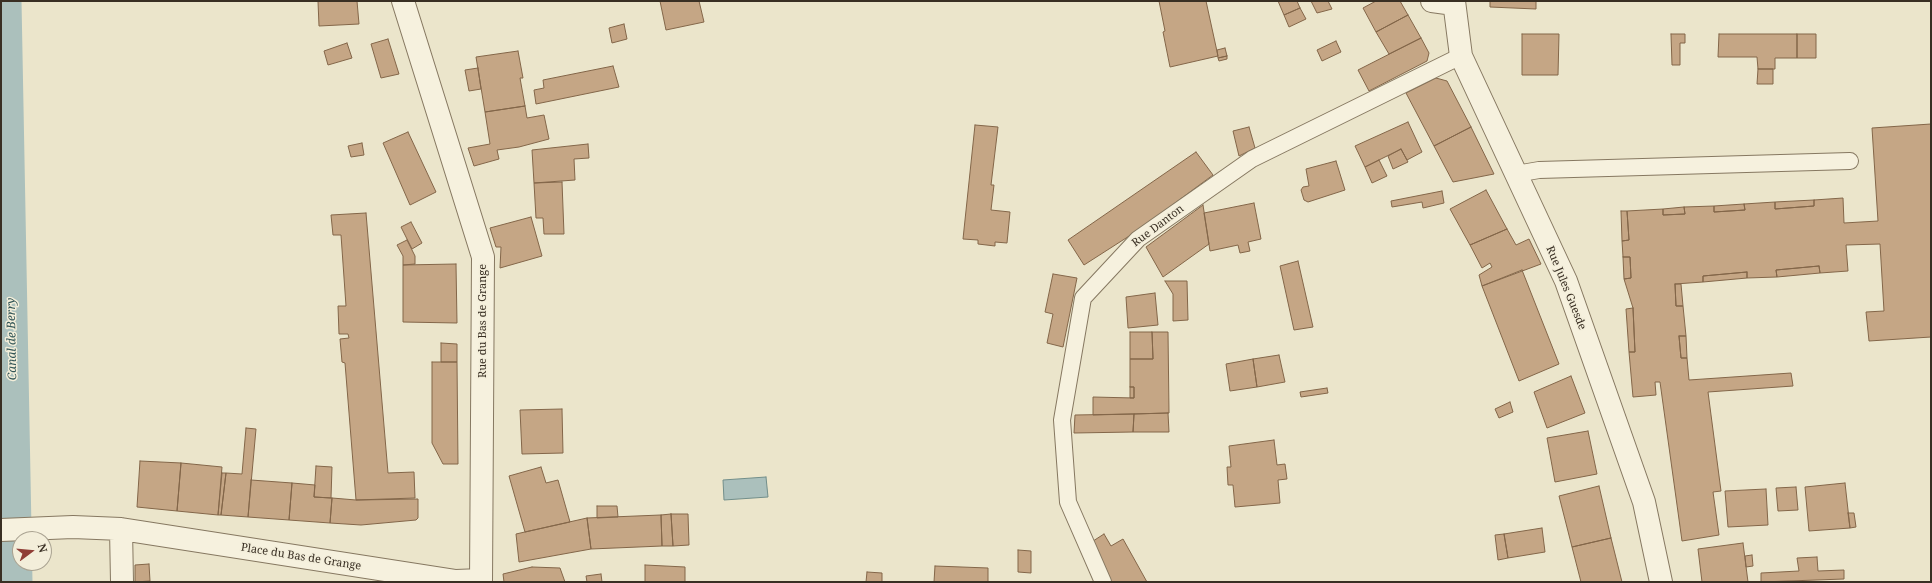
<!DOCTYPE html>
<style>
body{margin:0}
#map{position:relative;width:1932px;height:583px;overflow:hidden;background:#ebe5cb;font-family:"Noto Serif",serif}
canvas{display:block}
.frame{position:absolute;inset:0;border:2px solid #392f23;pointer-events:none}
.north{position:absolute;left:12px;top:531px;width:40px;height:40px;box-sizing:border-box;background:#f3eeda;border:1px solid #a9a291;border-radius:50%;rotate:74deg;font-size:11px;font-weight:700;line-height:16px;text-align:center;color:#392f23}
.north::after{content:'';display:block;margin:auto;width:14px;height:18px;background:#903e36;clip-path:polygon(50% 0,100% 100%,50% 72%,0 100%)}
</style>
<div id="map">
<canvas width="1932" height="583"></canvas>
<div class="frame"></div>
<div class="north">N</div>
</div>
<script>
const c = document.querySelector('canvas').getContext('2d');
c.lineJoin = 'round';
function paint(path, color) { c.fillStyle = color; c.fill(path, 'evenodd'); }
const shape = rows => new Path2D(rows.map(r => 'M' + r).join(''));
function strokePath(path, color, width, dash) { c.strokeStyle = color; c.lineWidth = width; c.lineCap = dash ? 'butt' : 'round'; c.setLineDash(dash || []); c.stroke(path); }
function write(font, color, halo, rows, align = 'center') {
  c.font = font + ' "Noto Serif",serif'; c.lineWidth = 3; c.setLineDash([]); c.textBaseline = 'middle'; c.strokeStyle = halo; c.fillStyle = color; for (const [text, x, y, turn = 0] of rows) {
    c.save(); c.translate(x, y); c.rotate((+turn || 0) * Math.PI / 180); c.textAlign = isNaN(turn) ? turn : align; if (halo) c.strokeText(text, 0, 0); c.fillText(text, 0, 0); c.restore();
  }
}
const water = shape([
 [766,477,768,497,724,500,723,480,766,477]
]);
paint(water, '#abc0bc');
strokePath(water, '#728e8a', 1);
strokePath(shape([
 [6,1,17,582]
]), '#abc0bc', 31);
const building = shape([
 [318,1,357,1,359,24,319,26,318,1],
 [660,1,699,1,704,22,666,30,660,1],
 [1159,1,1206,1,1218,56,1170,67,1163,32,1165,31,1159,1],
 [1278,1,1297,1,1300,8,1284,15,1278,1],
 [1311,1,1328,1,1332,9,1317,13,1311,1],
 [1376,1,1400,1,1408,15,1376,32,1363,8,1376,1],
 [1490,1,1536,1,1536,9,1490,7,1490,1],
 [1300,8,1306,19,1289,27,1284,15,1300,8],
 [1408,15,1421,38,1389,54,1376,32,1408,15],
 [624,24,627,39,612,43,609,28,624,24],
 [1522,34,1559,34,1558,75,1522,75,1522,34],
 [1671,34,1685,34,1685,43,1680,43,1680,65,1672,65,1671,34],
 [1719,34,1797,34,1797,58,1775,58,1775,69,1758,69,1757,57,1718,57,1719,34],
 [1797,34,1816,34,1816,58,1797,58,1797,34],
 [1421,38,1429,53,1427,61,1369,91,1358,70,1421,38],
 [388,39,399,74,381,78,371,44,388,39],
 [1336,41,1341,52,1322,61,1317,50,1336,41],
 [347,43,352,58,328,65,324,51,347,43],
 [1225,48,1227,56,1218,58,1217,50,1225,48],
 [518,51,523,78,520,78,525,106,485,112,476,57,518,51],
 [1227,56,1227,59,1219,61,1218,58,1227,56],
 [613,66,619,87,536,104,534,90,544,88,543,80,613,66],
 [478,68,481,89,469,91,465,70,478,68],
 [1758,69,1773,69,1773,84,1757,84,1758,69],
 [1436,78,1447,81,1471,127,1434,146,1406,93,1436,78],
 [525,106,527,118,544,115,549,139,519,147,497,150,499,159,474,166,468,148,490,144,485,112,525,106],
 [1408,122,1422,152,1407,160,1401,149,1365,167,1355,146,1408,122],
 [1931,124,1931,337,1869,341,1866,312,1884,311,1880,244,1846,245,1848,271,1820,273,1819,266,1776,270,1777,277,1747,278,1747,272,1703,276,1703,282,1675,284,1676,306,1683,306,1686,336,1679,336,1681,358,1687,358,1689,380,1791,373,1793,386,1708,392,1721,491,1713,492,1719,535,1682,541,1660,382,1655,382,1656,395,1633,397,1629,352,1635,352,1633,308,1624,279,1631,278,1630,257,1623,257,1622,241,1629,240,1627,211,1663,209,1663,215,1685,214,1684,207,1714,206,1714,212,1745,210,1744,204,1775,202,1775,209,1814,206,1814,200,1843,198,1844,223,1878,221,1872,128,1931,124],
 [975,125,998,127,991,185,994,185,991,210,1010,212,1007,243,995,242,995,246,978,244,978,240,963,239,975,125],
 [1249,127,1255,148,1239,156,1233,131,1249,127],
 [1471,127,1494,174,1453,182,1434,146,1471,127],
 [408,132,436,192,410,205,383,143,408,132],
 [362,143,364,155,351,157,348,146,362,143],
 [588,144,589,158,574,159,575,180,534,183,532,150,588,144],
 [1401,149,1408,162,1393,169,1388,156,1401,149],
 [1196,152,1213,175,1137,231,1084,265,1068,240,1196,152],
 [1379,160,1387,176,1372,183,1365,167,1379,160],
 [1336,161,1345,190,1308,202,1304,200,1301,190,1303,187,1309,186,1306,169,1336,161],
 [562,182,564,234,544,234,543,218,536,218,534,183,562,182],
 [1486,190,1507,229,1470,245,1450,209,1486,190],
 [1442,191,1444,203,1423,208,1422,202,1392,207,1391,201,1442,191],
 [1814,200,1814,206,1775,209,1775,202,1814,200],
 [1254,203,1261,239,1248,242,1250,251,1240,253,1238,245,1210,251,1204,213,1254,203],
 [1744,204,1745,210,1714,212,1714,206,1744,204],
 [1203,205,1209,244,1163,277,1146,247,1203,205],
 [1684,207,1685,214,1663,215,1663,209,1684,207],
 [1621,211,1627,211,1629,240,1622,241,1621,211],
 [366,213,388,473,414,472,415,498,356,500,345,363,342,362,340,339,349,338,348,334,339,334,338,306,346,306,341,235,333,235,331,215,366,213],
 [531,217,542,256,500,268,501,247,496,247,490,228,531,217],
 [411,222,422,243,412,249,401,227,411,222],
 [1507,229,1516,245,1529,239,1541,264,1482,286,1479,275,1492,267,1490,263,1482,268,1470,245,1507,229],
 [407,240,415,256,415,264,403,265,403,256,397,245,407,240],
 [1623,257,1630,257,1631,278,1624,279,1623,257],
 [1298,261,1313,327,1294,330,1280,266,1298,261],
 [456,264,457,323,403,322,403,265,456,264],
 [1819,266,1820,273,1777,277,1776,270,1819,266],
 [1522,270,1559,364,1519,381,1482,286,1522,270],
 [1747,272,1747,278,1703,282,1703,276,1747,272],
 [1053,274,1077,278,1063,347,1047,343,1053,314,1045,312,1053,274],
 [1165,281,1187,281,1188,320,1173,321,1173,294,1165,281],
 [1675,284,1681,284,1683,306,1676,306,1675,284],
 [1155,293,1158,325,1128,328,1126,297,1155,293],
 [1633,308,1635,352,1629,352,1626,309,1633,308],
 [1130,332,1152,332,1153,359,1130,359,1130,332],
 [1152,332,1168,332,1169,413,1093,415,1093,397,1134,398,1134,387,1130,387,1130,359,1153,359,1152,332],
 [1679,336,1686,336,1687,358,1681,358,1679,336],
 [441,343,457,344,457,362,441,362,441,343],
 [1279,355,1285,382,1257,387,1253,359,1279,355],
 [1253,359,1257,387,1230,391,1226,364,1253,359],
 [432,362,457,362,458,464,443,464,432,443,432,362],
 [1571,376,1585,413,1547,428,1534,392,1571,376],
 [1130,387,1134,387,1134,398,1130,398,1130,387],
 [1327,388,1328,393,1301,397,1300,392,1327,388],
 [1510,402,1513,412,1499,418,1495,409,1510,402],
 [562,409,563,453,522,454,520,410,562,409],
 [1168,413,1169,432,1133,432,1134,414,1168,413],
 [1134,414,1133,432,1074,433,1075,415,1134,414],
 [246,428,256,429,248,517,221,515,226,473,242,474,246,428],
 [1588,431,1597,474,1555,482,1547,438,1588,431],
 [1274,440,1277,465,1285,464,1287,479,1278,480,1280,503,1235,507,1233,485,1228,485,1227,467,1231,467,1229,446,1274,440],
 [140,461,181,463,177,511,137,507,140,461],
 [181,463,222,467,218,515,177,511,181,463],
 [316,466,332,467,331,498,314,497,316,466],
 [541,467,546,483,558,480,570,522,525,532,509,476,541,467],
 [222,473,226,473,221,515,218,515,222,473],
 [251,480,292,483,289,520,248,517,251,480],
 [292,483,315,485,314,497,332,498,330,523,289,520,292,483],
 [1845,483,1850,528,1809,531,1805,487,1845,483],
 [1599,486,1611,538,1572,547,1559,496,1599,486],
 [1796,487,1798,510,1778,511,1776,488,1796,487],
 [1766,489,1768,525,1728,527,1725,491,1766,489],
 [332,498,356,500,418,499,418,518,416,520,361,525,330,523,332,498],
 [597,506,617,506,618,517,597,518,597,506],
 [1848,513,1854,513,1856,527,1850,528,1848,513],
 [671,514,673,546,662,546,661,515,671,514],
 [671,514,688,514,689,545,673,546,671,514],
 [661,515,662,546,591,549,587,518,661,515],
 [587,518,591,549,519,562,516,534,587,518],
 [1542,528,1545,552,1508,558,1504,534,1542,528],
 [1104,534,1111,546,1123,539,1147,582,1111,582,1096,556,1090,543,1104,534],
 [1504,534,1508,558,1498,560,1495,535,1504,534],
 [1611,538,1622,582,1581,582,1572,547,1611,538],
 [1743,543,1748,582,1702,582,1698,549,1743,543],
 [1018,550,1031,551,1031,573,1018,572,1018,550],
 [1752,555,1753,566,1746,567,1745,556,1752,555],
 [1817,557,1818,571,1844,570,1844,579,1761,582,1761,573,1799,571,1797,558,1817,557],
 [149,564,150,581,135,582,135,565,149,564],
 [645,565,685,567,685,582,645,582,645,565],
 [935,566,988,568,988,582,934,582,935,566],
 [532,567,560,568,565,582,504,582,503,574,532,567],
 [867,572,882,573,882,582,866,582,867,572],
 [601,574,602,582,587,582,586,576,601,574]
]);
paint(building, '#c5a685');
strokePath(building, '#836649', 1);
const service = shape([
 [1516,174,1539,170,1850,161],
 [1103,582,1068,502,1062,420,1083,298,1138,239,1252,159,1461,56]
]);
const minor = shape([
 [403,1,483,257,481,582],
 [1432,1,1454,4],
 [1454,1,1461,56,1566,281,1644,502,1661,582],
 [121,529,122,582],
 [1,530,73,527,121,529,456,581,481,580]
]);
strokePath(service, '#867861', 18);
strokePath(minor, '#867861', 24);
strokePath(service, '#f6f1de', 16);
strokePath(minor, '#f6f1de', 22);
write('11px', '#392f23', '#f3eeda', [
 ["Rue Danton",1158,226,-37],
 ["Rue Jules Guesde",1566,288,68],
 ["Rue du Bas de Grange",483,321,-90],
 ["Place du Bas de Grange",301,557,9]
]);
write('italic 12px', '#335657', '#f3eeda', [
 ["Canal de Berry",12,339,-91]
]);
</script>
